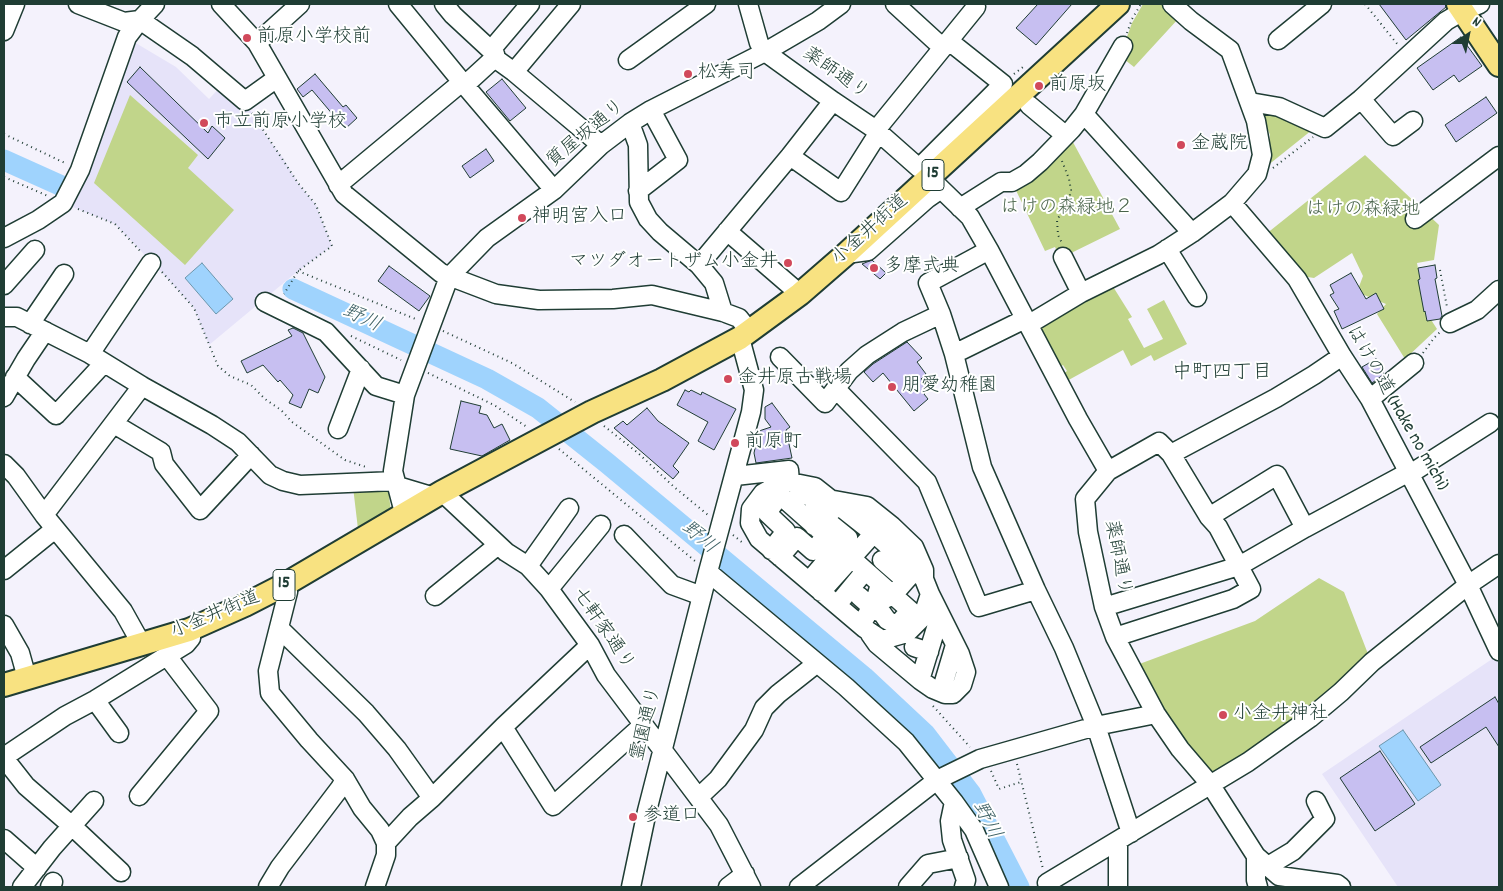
<!DOCTYPE html>
<meta charset="utf-8">
<style>
body{margin:0}
#map{position:relative;width:1503px;height:891px;overflow:hidden;background:#f4f2fc;font-family:Dekko,sans-serif}
canvas{display:block}
.frame{position:absolute;inset:0;border:5px solid #1f3d34;pointer-events:none}
.north{position:absolute;left:1443px;top:10px;width:50px;height:50px;-webkit-text-stroke:4px #fff;paint-order:stroke;rotate:34deg;font-size:14px;font-weight:700;line-height:20px;text-align:center;color:#1f3d34}
.north::after{content:'';display:block;margin:auto;width:18px;height:22px;background:#1f3d34;clip-path:polygon(50% 0,100% 100%,50% 72%,0 100%)}
</style>
<div id="map">
<canvas width="1503" height="891"></canvas>
<div class="frame"></div>
<div class="north">N</div>
</div>
<script>
const c = document.querySelector('canvas').getContext('2d');
c.lineJoin = 'round';
function paint(path, color) { c.fillStyle = color; c.fill(path, 'evenodd'); }
const shape = rows => new Path2D(rows.map(r => 'M' + r).join(''));
function strokePath(path, color, width, dash) { c.strokeStyle = color; c.lineWidth = width; c.lineCap = dash ? 'butt' : 'round'; c.setLineDash(dash || []); c.stroke(path); }
function write(font, color, halo, rows, align = 'center') {
  c.font = font + ' Dekko,"Klee One",sans-serif'; c.lineWidth = 4; c.setLineDash([]); c.textBaseline = 'middle'; c.strokeStyle = halo; c.fillStyle = color; for (const [text, x, y, turn = 0] of rows) {
    c.save(); c.translate(x, y); c.rotate((+turn || 0) * Math.PI / 180); c.textAlign = isNaN(turn) ? turn : align; if (halo) c.strokeText(text, 0, 0); c.fillText(text, 0, 0); c.restore();
  }
}
paint(shape([
 [134,42,176,67,209,99,224,83,245,101,264,133,283,158,298,183,316,205,332,246,298,271,209,345,194,308,166,277,115,224,63,203],
 [1498,655,1499,887,1398,887,1322,774]
]), '#e6e3f9');
paint(shape([
 [1143,4,1165,4,1179,18,1134,67,1120,56,1132,23],
 [130,95,198,155,188,168,234,210,185,265,94,183],
 [1258,105,1317,126,1267,166,1270,135],
 [1068,133,1120,229,1063,257,1060,258,1055,247,1045,251,1012,182],
 [1365,155,1439,225,1434,260,1417,263,1426,312,1437,329,1405,359,1377,314,1386,304,1357,292,1363,276,1352,253,1314,278,1301,276,1266,234],
 [1112,285,1132,317,1128,319,1144,348,1163,339,1147,309,1164,300,1187,344,1154,361,1151,355,1131,366,1123,350,1065,382,1061,375,1067,371,1063,365,1057,369,1038,326],
 [353,487,388,487,391,512,358,529],
 [1319,578,1344,592,1370,659,1339,690,1211,780,1134,666,1255,621]
]), '#c1d58a');
const water = shape([
 [202,263,233,299,216,314,185,278,202,263],
 [1403,730,1441,785,1418,801,1379,746,1403,730]
]);
paint(water, '#9fd3fd');
strokePath(water, '#6c97ad', 1);
strokePath(shape([
 [4,160,64,187],
 [293,289,487,379,538,408,607,463,864,677,925,734,971,794,1019,887]
]), '#9fd3fd', 21);
const building = shape([
 [1038,4,1072,4,1036,45,1016,28,1038,4],
 [1379,4,1445,4,1446,7,1406,40,1379,4],
 [1461,37,1482,66,1459,82,1454,75,1433,90,1417,68,1461,37],
 [140,67,208,133,212,126,225,138,208,159,127,82,140,67],
 [315,74,343,107,346,105,357,118,345,129,312,90,303,97,297,89,315,74],
 [502,79,526,108,510,121,486,92,502,79],
 [1486,97,1497,113,1456,142,1445,125,1486,97],
 [486,149,494,161,470,178,462,166,486,149],
 [872,260,886,273,880,279,862,264,872,260],
 [1435,265,1437,278,1435,279,1442,316,1440,319,1427,321,1425,311,1424,312,1418,280,1420,279,1418,268,1435,265],
 [389,266,430,296,419,311,378,281,389,266],
 [1351,273,1366,299,1376,293,1384,309,1342,329,1334,311,1339,309,1330,295,1334,293,1330,285,1351,273],
 [293,328,303,333,325,377,318,393,309,389,301,408,289,403,293,395,280,380,278,382,263,365,247,373,241,361,292,336,288,330,293,328],
 [907,342,922,358,917,362,926,374,921,379,928,387,926,388,928,390,924,394,928,399,914,411,883,373,873,382,864,372,873,364,907,342],
 [1376,359,1384,374,1372,383,1362,367,1376,359],
 [685,390,689,392,691,390,701,395,702,392,736,409,714,450,698,441,708,422,677,405,685,390],
 [461,401,481,406,479,413,487,415,494,428,502,424,510,440,482,456,450,449,461,401],
 [772,403,790,427,786,430,792,458,756,463,754,453,759,431,771,427,765,419,765,407,772,403],
 [647,408,658,421,689,443,673,466,679,472,673,479,614,428,623,421,627,425,647,408],
 [1495,697,1499,704,1499,747,1486,727,1431,763,1420,747,1495,697],
 [1380,751,1415,804,1375,831,1340,778,1380,751]
]);
paint(building, '#c7bff1');
strokePath(building, '#1f3d34', 1);
const minor = shape([
 [78,4,124,22,140,20,155,4],
 [221,4,257,43,344,194,441,273,496,294,539,300,613,299,652,295,723,312,739,318,750,332],
 [444,4,453,15,495,54,496,59,514,72,571,4],
 [748,4,759,43,765,52,833,101,876,130,919,168,1003,84,949,41],
 [895,4,943,48],
 [4,31,15,4],
 [1278,40,1322,4],
 [257,43,300,4],
 [491,50,530,4],
 [628,60,706,4],
 [514,72,601,145],
 [462,82,554,190],
 [465,85,489,63,496,59],
 [1361,99,1393,136,1413,121],
 [1250,102,1279,107,1325,128,1361,99,1446,21,1463,11,1480,4],
 [1029,105,1065,135],
 [1084,114,1192,233],
 [630,123,638,145,639,202,648,219,660,232,699,265,714,283,723,312],
 [876,130,976,7],
 [790,156,841,192,879,132],
 [338,185,462,82,398,4],
 [938,186,970,217,989,250,1078,419,1108,471,1085,499,1088,532,1104,607,1115,637,1156,714,1180,749,1210,784,1256,856,1279,876,1337,884,1341,887],
 [638,191,678,160,651,110],
 [1232,203,1297,279,1342,356,1370,399,1468,585,1499,651],
 [960,208,1001,182,1012,182,1026,174,1040,162,1072,129,1084,114,1123,46],
 [1415,219,1499,156],
 [727,231,800,294],
 [4,238,38,220,63,203,80,170,127,37,140,20,192,56,245,101,277,78],
 [1167,249,1197,297],
 [989,250,928,283,941,314,954,354,982,467,1036,590,1064,648,1096,726,1131,833],
 [846,254,868,251,928,198,941,189],
 [1063,257,1081,293],
 [699,265,790,156,833,101],
 [4,285,35,250],
 [265,302,326,332,376,386,405,395],
 [4,317,17,317,90,354,142,386,212,425,238,442,270,475,283,481,300,485,395,481],
 [1450,323,1477,310,1499,290],
 [30,324,64,274],
 [90,354,151,263],
 [954,354,1023,320,1032,321,1036,320,1081,293,1158,255,1192,233,1232,203,1257,174,1262,155,1256,121,1230,50,1191,21,1172,4],
 [780,357,825,403,849,371,867,355,903,332,941,314],
 [15,377,56,415,104,363],
 [837,390,927,482,979,607,1036,590],
 [4,397,26,359,45,331],
 [1370,399,1414,363],
 [114,424,161,452,164,464,200,510,251,455],
 [338,429,361,369],
 [1171,454,1276,398,1314,375,1342,356],
 [4,464,16,476,44,515,123,611,142,645],
 [1108,471,1159,442,1171,454,1209,517,1218,527,1251,589,1233,599,1115,637],
 [1410,474,1490,423],
 [735,476,789,470,790,482,815,487,877,536,915,570,924,579,930,594,922,618,907,633,882,640,864,628,759,539,750,523,751,509,763,493,779,484,790,482],
 [398,486,428,495,430,500],
 [772,488,920,619],
 [442,492,506,552,528,566,549,589,590,645,606,675,719,825,751,887],
 [795,499,801,495,810,496,813,499,816,509,823,515,829,514,838,505],
 [834,500,867,506,892,526,914,547,924,570,924,579],
 [408,513,402,505,393,471,405,395,449,277,487,238,554,190,601,145,630,123,651,110,765,52,818,21,841,4],
 [44,515,142,386],
 [1209,517,1277,475,1305,528],
 [814,526,832,525,848,538,843,552],
 [624,535,672,585,702,596],
 [771,550,786,531,767,513,780,495],
 [780,557,797,537,813,551,826,536],
 [882,560,898,574,907,563],
 [528,566,569,508],
 [4,570,55,529],
 [708,572,846,687,906,742,954,802,974,830,999,887],
 [809,581,838,547],
 [880,584,876,598,881,601,893,595,915,570],
 [284,585,288,592,268,671,270,693,309,740,345,779,362,808,380,830,386,843,386,855,375,887],
 [549,589,601,525],
 [821,592,874,533],
 [435,596,498,545],
 [859,596,868,604],
 [837,605,865,571],
 [1104,607,1239,566,1305,528,1409,472],
 [4,625,20,653,27,678],
 [861,625,868,613,873,610,882,613,887,620,894,624,899,623,910,610],
 [279,628,366,713,397,749,432,798],
 [870,634,877,644,920,680,933,689,945,694,953,694,962,685,966,672,960,654,930,594],
 [914,647,929,652],
 [920,680,940,615],
 [941,692,955,645],
 [95,700,119,733],
 [503,727,553,806,643,725],
 [4,757,65,716,95,700,186,644,191,638,189,630],
 [4,758,26,786,72,826,121,872],
 [139,796,209,711,167,656],
 [699,797,718,779,754,730,764,708,778,694,816,664],
 [954,802,950,821,952,840,966,880,964,887],
 [4,839,37,868],
 [1118,841,1118,887],
 [386,843,410,817,432,798,503,727,590,645],
 [1256,856,1256,880,1258,887],
 [1268,866,1293,851,1325,819,1316,801],
 [1047,883,1248,762,1310,718,1341,692,1372,662,1468,585,1499,564],
 [22,887,52,848,94,801],
 [50,887,53,882],
 [268,887,280,867,340,788,345,779],
 [631,887,647,811,708,572,751,412,754,390,740,338],
 [728,887,745,874],
 [799,887,937,780,980,759,1096,726,1156,714],
 [908,887,928,864,959,858]
]);
const major = shape([
 [1458,4,1499,65],
 [4,685,189,630,245,605,284,585,442,492,592,412,662,380,740,338,800,294,846,254,1118,4]
]);
strokePath(minor, '#1f3d34', 21);
strokePath(major, '#1f3d34', 26);
strokePath(shape([
 [1365,4,1398,45],
 [1127,33,1132,19,1141,4],
 [1014,74,1023,67],
 [252,113,298,183,316,205,332,246,298,271,284,294],
 [4,134,67,164],
 [1062,161,1069,179,1071,190,1069,200,1057,220,1058,235,1062,243],
 [1273,168,1313,137],
 [4,177,48,196],
 [78,209,115,224,142,253],
 [1440,270,1447,307],
 [298,271,418,320],
 [162,272,194,308,218,366,230,376,251,385,265,399,281,410,292,422,345,460,366,467],
 [443,331,512,363,575,402],
 [351,336,401,360],
 [1423,353,1434,338,1440,332],
 [428,373,494,405,527,427],
 [604,426,638,453,673,486,708,515],
 [559,449,695,561],
 [733,535,743,543],
 [933,706,970,747],
 [1017,764,1043,869],
 [991,771,999,789,1021,782]
]), '#1f3d34', 2, [1, 4]);
strokePath(minor, '#fff', 18);
strokePath(major, '#f8e281', 22);
for (const [x, y, r, color] of [
 [247,38,5,"#d1495b"],
 [688,74,5,"#d1495b"],
 [1039,86,5,"#d1495b"],
 [204,123,5,"#d1495b"],
 [1181,145,5,"#d1495b"],
 [522,218,5,"#d1495b"],
 [788,263,5,"#d1495b"],
 [874,268,5,"#d1495b"],
 [728,379,5,"#d1495b"],
 [892,387,5,"#d1495b"],
 [735,443,5,"#d1495b"],
 [1223,715,5,"#d1495b"],
 [633,817,5,"#d1495b"]
]) { const dot = new Path2D(); dot.arc(x, y, r, 0, 2 * Math.PI); c.fillStyle = color; c.fill(dot); strokePath(dot, '#fff', 2); }
for (const [x, y, w] of [
 [933,175,22],
 [284,585,22]
]) { const box = new Path2D(); box.roundRect(x - w / 2, y - 15.5, w, 31, 4); c.fillStyle = '#fff'; c.fill(box); strokePath(box, '#1f3d34', 1); }
write('bold 18px', '#1f3d34', null, [
 ["15",933,175],
 ["15",284,585]
]);
write('19px', '#1f3d34', '#fff', [
 ["前原小学校前",257,38],
 ["松寿司",698,74],
 ["前原坂",1049,86],
 ["市立前原小学校",214,123],
 ["金蔵院",1191,145],
 ["神明宮入口",532,218],
 ["マツダオートザム小金井",778,263,"right"],
 ["多摩式典",884,268],
 ["金井原古戦場",738,379],
 ["朋愛幼稚園",902,387],
 ["前原町",745,443],
 ["小金井神社",1233,715],
 ["参道口",643,817]
], 'left');
write('19px', '#1f3d34', '#fff', [
 ["薬師通り",835,75,35],
 ["質屋坂通り",587,135,-40],
 ["小金井街道",871,231,-42],
 ["はけの道 (Hake no michi)",1396,409,60],
 ["薬師通り",1116,558,79],
 ["小金井街道",216,616,-23],
 ["七軒家通り",602,630,56],
 ["霊園通り",648,724,-76]
]);
write('19px', '#48634a', '#fff', [
 ["はけの森緑地２",1067,209],
 ["はけの森緑地",1363,211]
]);
write('italic 20px', '#3f6266', '#fff', [
 ["野川",361,320,25],
 ["野川",698,539,40],
 ["野川",985,821,63]
]);
write('20px', '#1f3d34', '#fff', [
 ["中町四丁目",1222,374]
]);
</script>
